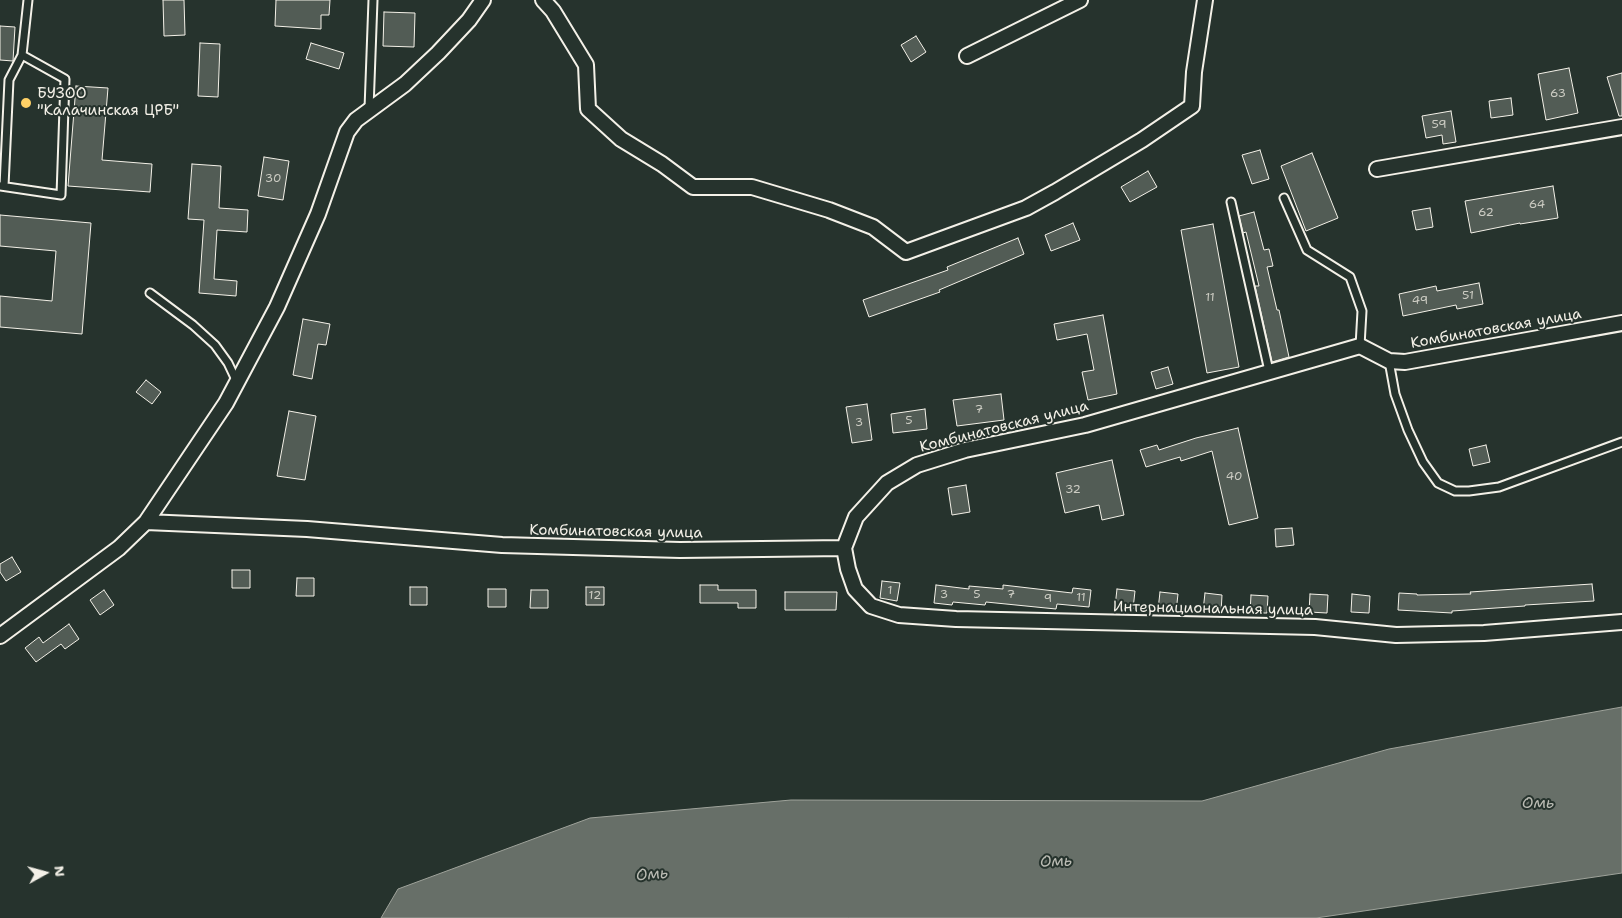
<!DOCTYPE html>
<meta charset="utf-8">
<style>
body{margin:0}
#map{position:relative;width:1622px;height:918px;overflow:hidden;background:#26332d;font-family:"Shantell Sans",sans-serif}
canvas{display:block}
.north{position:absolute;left:20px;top:848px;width:50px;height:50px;-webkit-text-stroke:4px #26332d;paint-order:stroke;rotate:83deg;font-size:14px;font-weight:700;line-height:20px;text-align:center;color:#f4f1e8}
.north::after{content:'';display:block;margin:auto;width:18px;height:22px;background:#f4f1e8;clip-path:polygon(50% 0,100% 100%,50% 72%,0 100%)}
</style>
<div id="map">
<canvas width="1622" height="918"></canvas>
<div class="north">N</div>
</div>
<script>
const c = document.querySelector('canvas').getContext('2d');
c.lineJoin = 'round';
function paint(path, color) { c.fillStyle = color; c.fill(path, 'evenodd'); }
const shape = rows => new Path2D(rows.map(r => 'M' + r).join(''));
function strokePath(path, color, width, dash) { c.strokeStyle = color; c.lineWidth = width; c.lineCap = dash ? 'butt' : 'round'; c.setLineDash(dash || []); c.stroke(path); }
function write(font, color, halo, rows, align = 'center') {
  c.font = font + ' "Shantell Sans",sans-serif'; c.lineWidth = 4; c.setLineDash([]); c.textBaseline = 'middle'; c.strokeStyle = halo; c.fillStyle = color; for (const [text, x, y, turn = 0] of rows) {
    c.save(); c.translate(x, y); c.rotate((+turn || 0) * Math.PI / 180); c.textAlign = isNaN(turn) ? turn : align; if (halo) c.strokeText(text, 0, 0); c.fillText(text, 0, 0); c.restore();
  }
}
const water = shape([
 [1622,707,1622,873,1316,918,381,918,398,889,590,818,791,800,1202,801,1389,749,1622,707]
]);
paint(water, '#676f68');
strokePath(water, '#9fa39b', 1);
const building = shape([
 [163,0,184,0,185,35,164,36,163,0],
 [276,0,330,0,329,15,321,15,321,29,275,26,276,0],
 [384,12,415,13,414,47,383,46,384,12],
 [0,26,15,27,13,61,0,60,0,26],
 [916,36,926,52,911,62,901,45,916,36],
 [200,43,220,44,218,97,198,96,200,43],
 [311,43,344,53,339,69,306,59,311,43],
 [1569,68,1578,113,1546,120,1538,74,1569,68],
 [1622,73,1622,116,1619,116,1607,77,1622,73],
 [76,86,108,88,102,160,152,164,150,192,68,186,76,86],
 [1511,98,1513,115,1491,118,1489,101,1511,98],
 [1451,111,1456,142,1443,144,1442,135,1426,138,1422,116,1451,111],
 [1260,150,1269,179,1252,184,1242,155,1260,150],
 [1312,153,1338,218,1306,231,1281,166,1312,153],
 [264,157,289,161,283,200,258,196,264,157],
 [192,164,221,166,219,208,248,210,247,232,217,230,214,279,237,281,236,296,199,293,204,220,188,219,192,164],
 [1148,171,1157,187,1130,202,1121,187,1148,171],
 [1553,186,1558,218,1520,224,1520,223,1471,233,1465,201,1553,186],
 [1430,208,1433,227,1416,230,1412,211,1430,208],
 [1254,212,1264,250,1269,249,1273,266,1267,267,1277,310,1279,310,1289,357,1272,362,1255,286,1259,286,1246,232,1243,233,1239,216,1254,212],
 [0,215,91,223,82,334,0,327,0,296,52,301,56,251,0,246,0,215],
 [1073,223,1080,240,1051,251,1045,235,1073,223],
 [1213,224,1239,367,1207,373,1181,230,1213,224],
 [1018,238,1024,254,939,290,940,292,869,317,863,300,948,270,947,267,1018,238],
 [1479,283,1483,304,1457,309,1456,305,1403,316,1399,294,1436,286,1437,291,1479,283],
 [1103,315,1117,394,1088,400,1082,372,1094,370,1087,334,1057,340,1054,324,1103,315],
 [303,319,330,324,326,345,318,344,312,379,293,375,303,319],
 [1168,367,1173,384,1156,389,1151,372,1168,367],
 [146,380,161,392,152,404,136,392,146,380],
 [1001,394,1004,420,957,426,953,400,1001,394],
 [867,404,872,440,852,443,846,407,867,404],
 [925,409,927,429,893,433,891,414,925,409],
 [289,411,316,416,305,480,277,476,289,411],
 [1238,428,1258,518,1229,525,1212,451,1181,461,1180,457,1146,467,1140,450,1157,445,1159,450,1196,438,1238,428],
 [1486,445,1490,462,1473,466,1469,449,1486,445],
 [1112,460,1124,515,1102,520,1099,505,1065,513,1056,473,1112,460],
 [966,485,970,512,952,515,948,488,966,485],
 [1292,528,1294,545,1276,547,1275,529,1292,528],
 [12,557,21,572,6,581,0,572,0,564,12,557],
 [232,570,250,570,250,588,232,588,232,570],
 [297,578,314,578,314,596,296,596,297,578],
 [882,581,900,583,897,601,880,598,882,581],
 [1592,584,1594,601,1525,605,1525,606,1452,611,1452,613,1398,610,1399,593,1417,594,1417,595,1471,594,1470,592,1592,584],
 [700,585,718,585,718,590,756,590,756,608,738,608,738,603,700,603,700,585],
 [936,585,969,589,969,586,1003,589,1003,585,1072,593,1073,588,1091,590,1089,607,1057,604,1056,609,986,602,985,605,953,602,952,605,934,603,936,585],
 [410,587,427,587,427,605,410,605,410,587],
 [586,587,604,587,604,605,586,605,586,587],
 [488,589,506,589,506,607,488,607,488,589],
 [1117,589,1135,591,1133,609,1115,607,1117,589],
 [104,590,114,605,100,615,90,600,104,590],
 [531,590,548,590,548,608,530,608,531,590],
 [785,592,837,592,836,610,785,610,785,592],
 [1160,592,1178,594,1176,612,1158,610,1160,592],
 [1205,593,1222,595,1221,613,1203,611,1205,593],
 [1310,594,1328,595,1327,613,1309,612,1310,594],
 [1352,594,1370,596,1369,613,1351,612,1352,594],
 [1251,595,1268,596,1267,613,1250,613,1251,595],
 [69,624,79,639,65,649,61,644,36,662,25,648,39,637,43,643,69,624]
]);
paint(building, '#525c55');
strokePath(building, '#f4f1e8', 1);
const service = shape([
 [369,109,373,0],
 [0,186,61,195,65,79,22,55],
 [4,186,9,80,22,55,28,0],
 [1284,198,1307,250,1350,277,1362,311,1360,346],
 [1231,202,1269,371],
 [150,293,193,325,215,345,228,363,237,382],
 [1389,361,1395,394,1408,430,1423,462,1438,483,1455,491,1469,491,1499,487,1622,442]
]);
const minor = shape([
 [543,0,553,11,586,65,588,109,621,139,662,164,693,187,752,187,829,210,873,227,906,252,1026,208,1055,192,1142,140,1192,106,1194,72,1205,0],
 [967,56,1080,0],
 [1377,169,1622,127],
 [146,522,307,529,502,545,680,550,844,548],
 [844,548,856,517,887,483,917,465,965,450,1085,425,1360,346,1389,361,1405,362,1622,323],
 [844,548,848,569,855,589,871,606,899,615,956,619,1315,627,1396,635,1484,633,1622,622],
 [0,636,119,548,146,522,226,403,277,307,318,214,347,132,356,120,405,84,438,53,469,20,483,0]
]);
strokePath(service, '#f4f1e8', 11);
strokePath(minor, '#f4f1e8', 18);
strokePath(service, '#26332d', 7);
strokePath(minor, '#26332d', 14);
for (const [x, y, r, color] of [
 [26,103,6,"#ffd166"]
]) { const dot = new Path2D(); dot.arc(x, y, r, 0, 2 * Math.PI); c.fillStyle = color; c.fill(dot); strokePath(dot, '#26332d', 2); }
write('12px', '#ccccc3', null, [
 ["63",1558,94],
 ["59",1439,125],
 ["30",273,179],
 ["64",1537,205],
 ["62",1486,213],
 ["51",1468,296],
 ["11",1210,298],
 ["49",1420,301],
 ["7",979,410],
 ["5",909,421],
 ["3",859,423],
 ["40",1234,477],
 ["32",1073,490],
 ["1",890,591],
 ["3",944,595],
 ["5",977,595],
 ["7",1011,595],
 ["12",595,596],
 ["11",1081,598],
 ["9",1048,599]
]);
write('15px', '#f4f1e8', '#26332d', [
 ["БУЗОО",37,94],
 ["\"Калачинская ЦРБ\"",37,111]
], 'left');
write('15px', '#f4f1e8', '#26332d', [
 ["Комбинатовская улица",1496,329,-10],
 ["Комбинатовская улица",1004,427,-14],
 ["Комбинатовская улица",616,532,1],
 ["Интернациональная улица",1213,609,1]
]);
write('italic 16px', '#bcbdb5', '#26332d', [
 ["Омь",1538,804],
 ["Омь",1056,862,-2],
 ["Омь",652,875,-5]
]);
</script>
